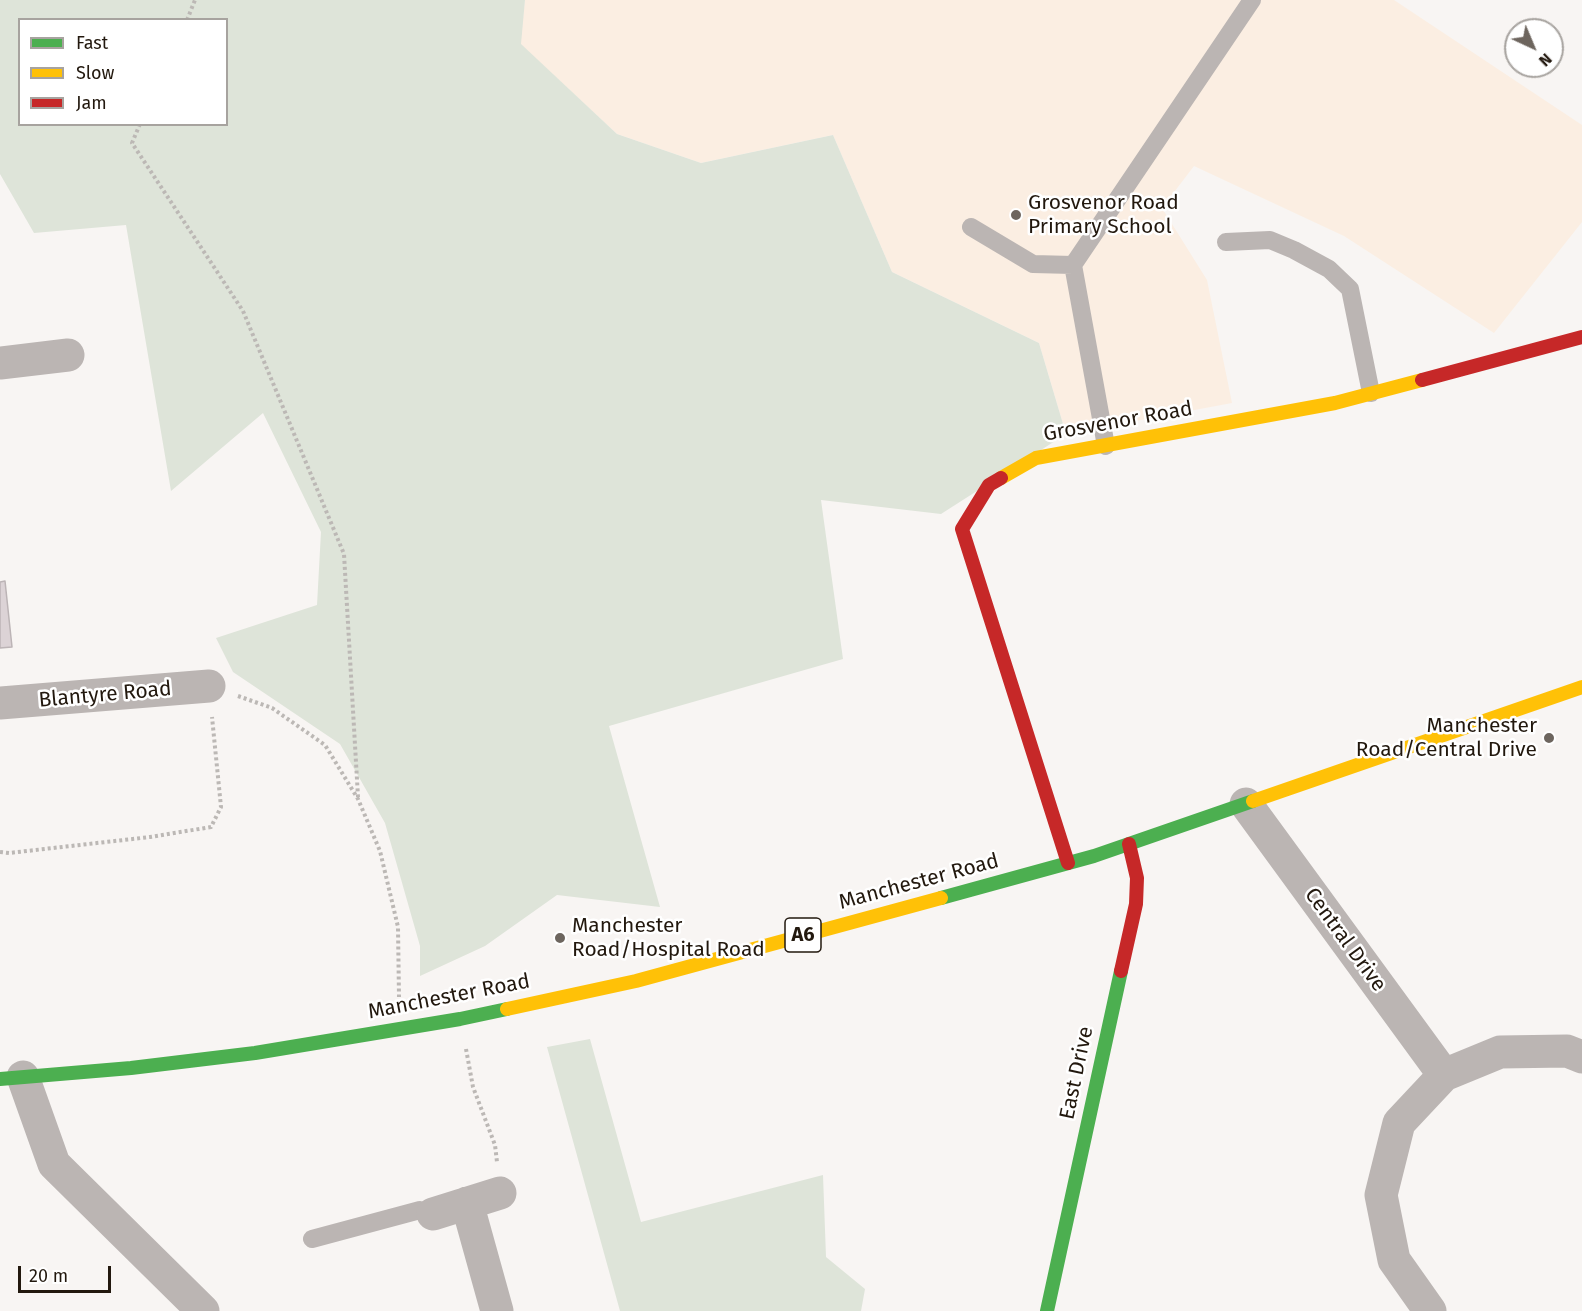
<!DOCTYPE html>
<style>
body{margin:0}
#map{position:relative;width:1582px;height:1311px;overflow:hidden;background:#f8f5f3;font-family:"Fira Sans",sans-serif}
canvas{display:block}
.legend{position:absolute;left:18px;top:18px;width:210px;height:108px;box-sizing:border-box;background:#fff;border:2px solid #a7a39f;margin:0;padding:8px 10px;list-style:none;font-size:18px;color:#22180e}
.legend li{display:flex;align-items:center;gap:12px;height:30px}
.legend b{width:30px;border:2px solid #a7a39f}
.north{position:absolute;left:1504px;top:18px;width:60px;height:60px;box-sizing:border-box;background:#fff;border:2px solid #a7a39f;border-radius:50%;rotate:136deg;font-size:16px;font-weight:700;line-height:24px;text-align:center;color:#22180e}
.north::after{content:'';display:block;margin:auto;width:21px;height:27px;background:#6d655e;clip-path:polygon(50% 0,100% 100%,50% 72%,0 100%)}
.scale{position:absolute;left:18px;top:1266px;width:93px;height:27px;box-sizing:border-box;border:3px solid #22180e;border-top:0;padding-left:8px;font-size:18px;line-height:21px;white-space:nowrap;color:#22180e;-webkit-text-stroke:4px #fff;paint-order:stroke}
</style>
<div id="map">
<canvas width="1582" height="1311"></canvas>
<ul class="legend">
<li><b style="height:8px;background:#4caf50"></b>Fast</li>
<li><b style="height:8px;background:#ffc107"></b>Slow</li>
<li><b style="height:8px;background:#c62828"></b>Jam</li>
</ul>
<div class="north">N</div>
<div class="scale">20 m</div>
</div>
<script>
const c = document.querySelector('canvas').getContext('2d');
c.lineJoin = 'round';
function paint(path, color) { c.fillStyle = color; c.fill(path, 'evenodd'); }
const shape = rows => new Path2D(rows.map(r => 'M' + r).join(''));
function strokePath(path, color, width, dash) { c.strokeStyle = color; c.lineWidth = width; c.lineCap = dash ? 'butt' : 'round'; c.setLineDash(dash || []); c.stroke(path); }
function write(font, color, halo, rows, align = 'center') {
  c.font = font + ' "Fira Sans",sans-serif'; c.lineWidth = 5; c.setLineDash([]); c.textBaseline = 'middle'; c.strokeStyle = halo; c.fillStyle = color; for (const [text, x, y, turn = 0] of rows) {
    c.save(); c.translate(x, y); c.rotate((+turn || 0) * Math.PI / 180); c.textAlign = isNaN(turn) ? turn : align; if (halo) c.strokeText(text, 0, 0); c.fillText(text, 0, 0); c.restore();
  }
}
paint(shape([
 [525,0,1394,0,1582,125,1582,222,1494,333,1344,236,1194,166,1162,208,1207,280,1232,403,1066,434,1039,343,892,272,833,135,701,163,617,134,520,44]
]), '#fbeee2');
paint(shape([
 [0,0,525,0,521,44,617,134,701,163,833,135,892,272,1039,343,1066,434,941,514,821,500,843,659,609,726,660,907,557,895,485,946,420,976,420,946,385,823,340,744,233,672,216,638,317,605,321,532,263,413,171,491,126,225,34,233,0,174],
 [20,20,226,20,226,124,20,124],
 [590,1039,641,1222,823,1175,826,1257,865,1289,861,1311,620,1311,547,1047]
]), '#dee4d9');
const building = shape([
 [5,581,12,647,0,648,0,582,5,581]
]);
paint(building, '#dcd3d6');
strokePath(building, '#bcb4b6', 1.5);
strokePath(shape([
 [187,20,195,0],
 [140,124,132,143,243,311,344,554,358,797],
 [238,696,272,708,325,745,358,799,380,851,398,927,399,997],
 [0,852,9,853,150,837,211,827,221,807,212,717],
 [466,1049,473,1087,495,1145,497,1162]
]), '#bcb8b5', 4, [3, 3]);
strokePath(shape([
 [971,227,1033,264,1073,265],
 [1226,242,1270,240,1294,250,1329,269,1350,289,1371,393],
 [1106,446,1073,265,1252,0],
 [312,1239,420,1210,433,1214]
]), '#bbb5b3', 18);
strokePath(shape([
 [0,363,68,355],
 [0,703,209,686],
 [1246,804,1444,1075],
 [23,1077,54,1164,203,1311],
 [467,1203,497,1311],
 [433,1214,500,1193],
 [1430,1311,1394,1260,1381,1195,1399,1123,1444,1075,1500,1052,1567,1051,1582,1057]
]), '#bbb5b3', 33);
strokePath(shape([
 [941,898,1094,856,1253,801],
 [0,1079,131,1068,255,1053,460,1019,507,1009],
 [1047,1311,1121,971]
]), '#4caf50', 14);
strokePath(shape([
 [1001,478,1036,458,1335,403,1422,380],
 [1253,801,1582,687],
 [507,1009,636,981,941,898]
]), '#ffc107', 14);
strokePath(shape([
 [1422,380,1582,337],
 [1001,478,989,485,962,529,1068,863],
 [1121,971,1136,904,1137,878,1129,844]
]), '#c62828', 14);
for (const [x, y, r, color] of [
 [1016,215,6,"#6d655e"],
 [1549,738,6,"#6d655e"],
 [560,938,6,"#6d655e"]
]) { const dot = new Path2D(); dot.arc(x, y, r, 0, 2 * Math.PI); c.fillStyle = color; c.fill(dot); strokePath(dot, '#fff', 2); }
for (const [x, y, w] of [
 [803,935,36]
]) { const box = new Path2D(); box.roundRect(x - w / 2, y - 17, w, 34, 4.5); c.fillStyle = '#fff'; c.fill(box); strokePath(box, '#22180e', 1.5); }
write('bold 20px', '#22180e', null, [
 ["A6",803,935]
]);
write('21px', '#22180e', '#fff', [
 ["Grosvenor Road",1028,203],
 ["Primary School",1028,227],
 ["Manchester",1537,726,"right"],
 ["Road/Central Drive",1537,750,"right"],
 ["Manchester",572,926],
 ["Road/Hospital Road",572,950]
], 'left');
write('21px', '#22180e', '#fff', [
 ["Grosvenor Road",1118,422,-10],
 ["Blantyre Road",105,695,-5],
 ["Manchester Road",919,882,-15],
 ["Central Drive",1345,940,54],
 ["Manchester Road",449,997,-11],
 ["East Drive",1077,1073,-78]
]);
</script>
